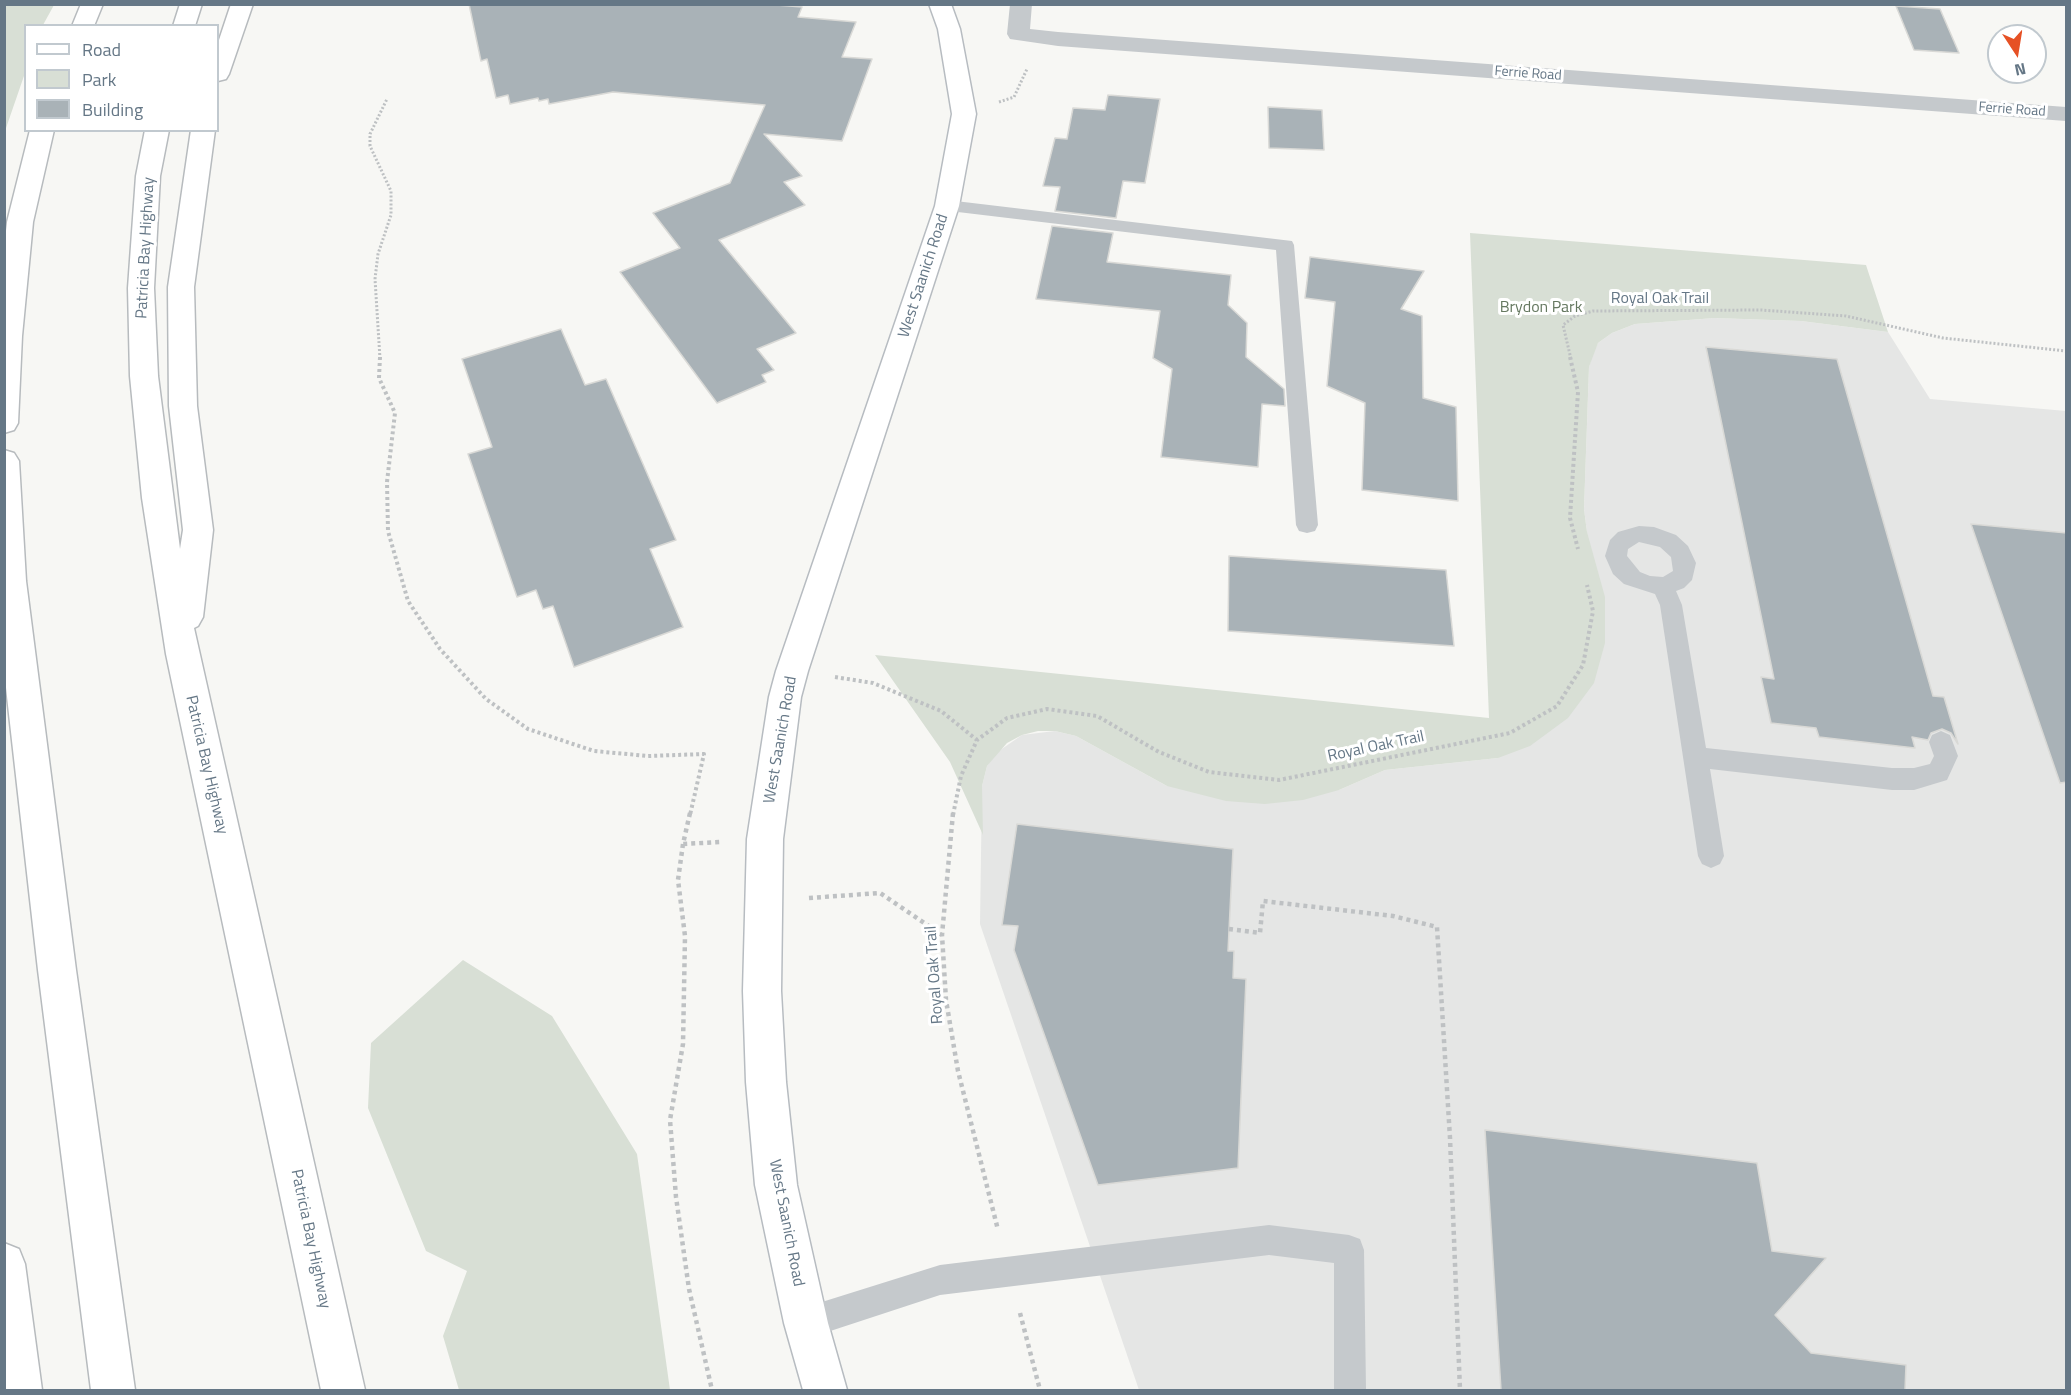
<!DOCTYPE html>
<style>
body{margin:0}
#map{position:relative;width:2071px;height:1395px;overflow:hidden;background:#f7f7f4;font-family:"Titillium Web",sans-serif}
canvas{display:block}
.frame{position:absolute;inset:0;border:6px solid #657786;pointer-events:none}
.legend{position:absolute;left:24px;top:24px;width:195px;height:108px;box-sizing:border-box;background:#fff;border:2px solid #c1c9cf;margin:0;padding:8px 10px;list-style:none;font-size:18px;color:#657786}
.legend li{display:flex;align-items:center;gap:12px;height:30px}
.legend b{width:30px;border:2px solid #c1c9cf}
.north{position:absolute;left:1987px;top:24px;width:60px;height:60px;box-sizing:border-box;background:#fff;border:2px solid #c1c9cf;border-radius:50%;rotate:168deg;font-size:16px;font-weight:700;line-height:24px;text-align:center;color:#657786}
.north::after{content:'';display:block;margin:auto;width:21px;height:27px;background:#e65125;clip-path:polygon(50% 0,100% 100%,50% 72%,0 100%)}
</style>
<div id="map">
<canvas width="2071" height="1395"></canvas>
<div class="frame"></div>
<ul class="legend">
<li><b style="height:8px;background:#fff"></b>Road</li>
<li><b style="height:16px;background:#d8dfd5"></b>Park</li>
<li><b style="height:16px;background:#a9b2b7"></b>Building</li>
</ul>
<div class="north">N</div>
</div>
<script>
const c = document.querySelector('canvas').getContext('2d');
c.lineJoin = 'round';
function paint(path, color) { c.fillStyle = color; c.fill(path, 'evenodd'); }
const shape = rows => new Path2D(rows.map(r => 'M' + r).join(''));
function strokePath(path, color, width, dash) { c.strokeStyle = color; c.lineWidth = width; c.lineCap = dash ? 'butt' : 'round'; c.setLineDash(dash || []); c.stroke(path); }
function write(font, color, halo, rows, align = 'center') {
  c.font = font + ' "Titillium Web",sans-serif'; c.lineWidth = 6; c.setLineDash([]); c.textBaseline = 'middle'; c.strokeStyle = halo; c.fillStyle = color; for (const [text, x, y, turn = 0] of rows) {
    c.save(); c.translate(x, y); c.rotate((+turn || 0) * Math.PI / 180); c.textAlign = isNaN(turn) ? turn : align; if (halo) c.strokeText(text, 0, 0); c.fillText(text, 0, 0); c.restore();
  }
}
paint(shape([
 [1715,318,1801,321,1888,332,1930,399,2066,411,2066,1390,1139,1390,980,924,982,786,987,766,996,753,1022,735,1055,731,1076,736,1167,786,1339,790,1385,770,1498,758,1587,532,1584,509,1589,367,1593,352,1598,343,1612,333,1635,324]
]), '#e5e6e5');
paint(shape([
 [5,4,54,5,43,25,26,26,25,73,5,131],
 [1470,233,1866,265,1888,332,1801,321,1715,318,1635,324,1612,333,1598,343,1589,367,1584,509,1587,532,1605,597,1605,643,1594,683,1568,718,1530,746,1498,758,1385,770,1339,790,1303,800,1265,804,1226,801,1167,786,1076,736,1055,731,1038,731,1022,735,1007,743,987,766,982,786,983,835,950,762,875,655,1489,718],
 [463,960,552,1016,637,1154,670,1390,459,1390,443,1336,467,1271,426,1251,368,1108,371,1043]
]), '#d8dfd5');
const building = shape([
 [469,4,763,4,802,7,798,17,856,22,842,57,872,59,842,141,764,134,802,176,784,182,805,205,719,240,796,333,757,349,774,370,762,375,766,382,717,403,620,272,680,248,653,213,730,183,765,105,613,92,549,104,548,99,539,101,538,98,510,104,508,95,496,98,487,59,481,61,469,4],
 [1896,6,1940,9,1959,53,1914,50,1896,6],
 [1108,95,1160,99,1145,183,1123,181,1116,218,1055,211,1060,187,1043,186,1055,138,1067,139,1073,108,1105,110,1108,95],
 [1268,107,1322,110,1324,150,1269,148,1268,107],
 [1052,226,1113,233,1107,262,1231,275,1228,305,1247,323,1246,357,1284,389,1285,406,1262,404,1258,467,1161,457,1172,369,1153,358,1160,311,1036,299,1052,226],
 [1310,257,1424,271,1401,309,1422,316,1423,398,1456,407,1458,501,1362,490,1365,403,1327,386,1335,302,1305,298,1310,257],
 [561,329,585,385,606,379,676,540,650,549,683,627,574,667,553,606,543,609,536,590,517,597,468,454,492,447,462,359,561,329],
 [1706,347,1837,359,1933,696,1944,697,1958,744,1951,733,1942,729,1931,733,1928,740,1912,737,1915,748,1819,737,1816,728,1771,723,1761,677,1774,679,1706,347],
 [1971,524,2067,533,2067,782,2060,783,1971,524],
 [1229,556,1446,570,1454,646,1228,631,1229,556],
 [1017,824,1233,849,1228,951,1234,951,1233,978,1246,979,1238,1168,1098,1185,1014,950,1018,926,1002,925,1017,824],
 [1485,1130,1757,1163,1772,1251,1826,1258,1775,1315,1811,1353,1906,1365,1905,1390,1501,1390,1485,1130]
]);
paint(building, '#a9b2b7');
strokePath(building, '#d9d9d6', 1.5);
const secondary = shape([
 [929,4,951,4,960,29,976,114,959,206,808,671,801,697,783,839,781,991,786,1082,797,1185,828,1323,847,1390,803,1390,784,1323,755,1185,746,1082,743,991,747,839,769,697,776,671,935,206,952,114,938,29,929,4]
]);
const highway = shape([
 [81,4,103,4,94,26,72,26,81,4],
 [180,4,202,4,195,26,173,26,180,4],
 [231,4,253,4,229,74,226,79,218,81,218,43,231,4],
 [30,130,54,130,33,222,22,336,18,423,14,430,4,433,4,248,7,222,30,130],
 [145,130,169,130,160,176,154,288,158,376,180,549,183,530,169,406,168,287,191,130,215,130,194,287,197,406,213,530,203,617,198,626,194,628,365,1390,321,1390,166,654,142,498,130,376,128,288,136,176,145,130],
 [4,450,14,453,19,461,26,581,76,970,135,1390,91,1390,38,970,4,670,4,450],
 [4,1243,19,1249,25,1264,42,1390,4,1390,4,1243]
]);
strokePath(secondary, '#b7bcc1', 3);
strokePath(highway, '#b7bbbe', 3);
strokePath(shape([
 [999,102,1014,97,1027,69],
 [380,359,375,279,378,254,391,215,391,191,370,146,370,134,387,99],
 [1571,359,1563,325,1575,316,1593,311,1761,310,1846,316,1943,338,2066,351]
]), '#bec1c3', 3, [2, 2]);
strokePath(shape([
 [380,357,379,378,395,413,387,482,388,531,408,601,440,649,486,699,528,729,594,751,648,756,704,754,690,815],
 [1570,357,1578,392,1570,518,1578,549],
 [835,677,873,683,941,711,977,740],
 [953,815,961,776,977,740,1007,718,1047,709,1097,716,1159,752,1209,772,1279,780,1510,733,1557,706,1583,665,1593,611,1587,585]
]), '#bec1c3', 4, [3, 3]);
strokePath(shape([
 [690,813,683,844,720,842],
 [953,813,942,935,946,1000,958,1071,998,1230],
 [683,844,678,880,685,936,683,1044,670,1120,676,1197,689,1289,712,1390],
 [809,898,880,893,942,935],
 [1229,929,1260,933,1263,901,1393,916,1437,927,1450,1138,1460,1390],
 [1020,1313,1040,1390]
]), '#bec1c3', 4.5, [4, 4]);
paint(shape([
 [947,200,1292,241,1294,245,1318,525,1315,531,1307,533,1299,531,1296,525,1276,250,941,210,938,206,941,202,947,200],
 [1639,526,1654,527,1676,535,1688,546,1696,563,1692,580,1684,588,1676,591,1682,605,1706,748,1892,768,1914,768,1930,764,1934,756,1929,742,1932,735,1941,731,1950,735,1958,756,1947,780,1914,790,1892,790,1710,769,1724,856,1720,864,1711,868,1702,864,1698,856,1660,605,1655,594,1624,584,1613,574,1605,556,1610,540,1618,532,1639,526],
 [1639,542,1660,547,1671,557,1673,571,1663,577,1650,576,1640,572,1627,556,1628,549,1639,542],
 [1269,1225,1349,1235,1360,1239,1364,1250,1366,1390,1334,1390,1334,1263,1269,1255,940,1295,806,1339,795,1334,790,1323,795,1312,806,1307,940,1265,1269,1225]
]), '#c5c9cc');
paint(shape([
 [1010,4,1032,4,1030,29,1058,32,2066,107,2066,121,1058,46,1010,39,1007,34,1010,4]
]), '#c5c9cc');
paint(secondary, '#fff');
paint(highway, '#fff');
write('14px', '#657786', '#fff', [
 ["Ferrie Road",1528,74,4],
 ["Ferrie Road",2012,110,4]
]);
write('16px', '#657786', '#fff', [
 ["Patricia Bay Highway",146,248,-87],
 ["West Saanich Road",924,276,-72],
 ["Royal Oak Trail",1660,299],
 ["West Saanich Road",781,740,-80],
 ["Royal Oak Trail",1376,747,-12],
 ["Patricia Bay Highway",206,765,77],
 ["Royal Oak Trail",935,975,-94],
 ["West Saanich Road",786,1223,79],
 ["Patricia Bay Highway",310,1239,78]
]);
write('16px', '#657860', '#fff', [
 ["Brydon Park",1541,308]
]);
</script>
